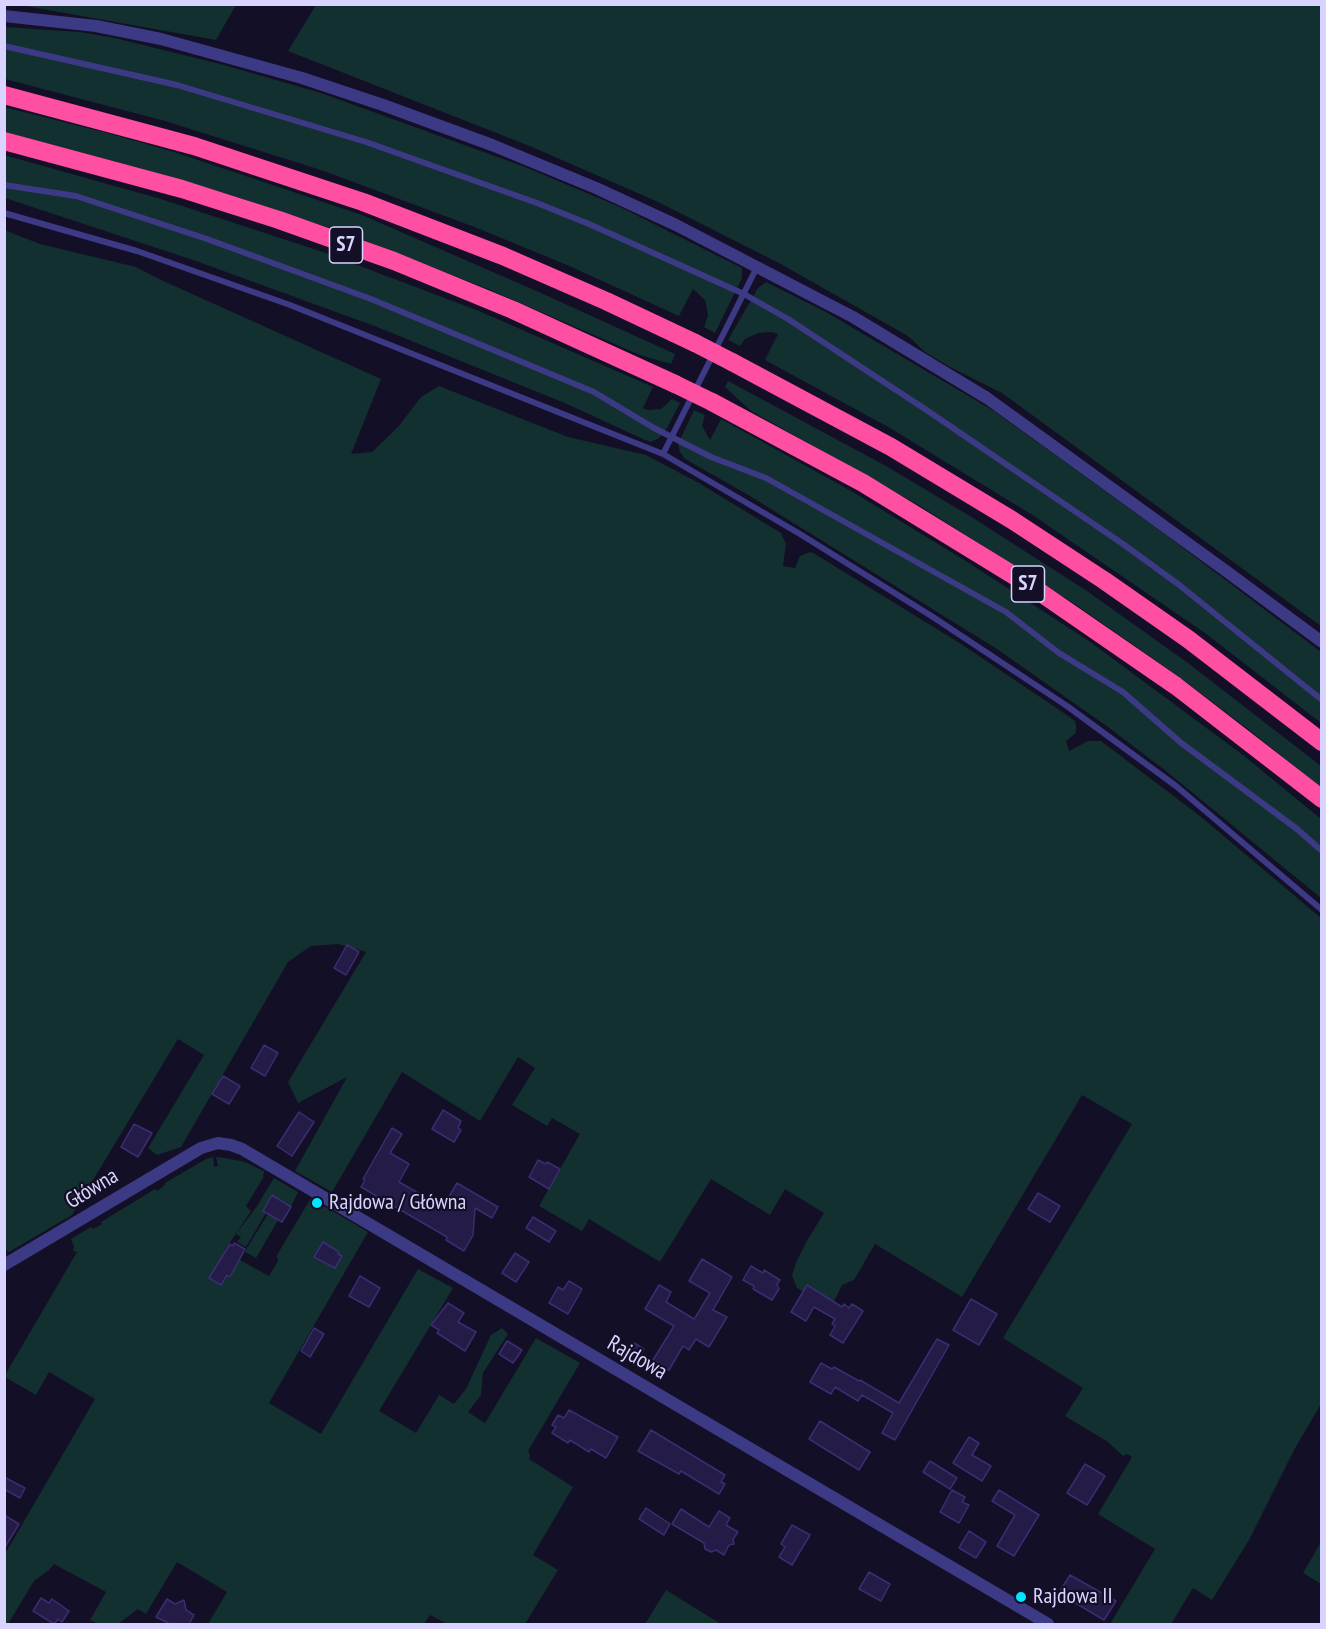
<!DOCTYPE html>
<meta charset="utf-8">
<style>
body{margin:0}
#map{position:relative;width:1326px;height:1629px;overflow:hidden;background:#130f26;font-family:"PT Sans Narrow",sans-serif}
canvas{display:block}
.frame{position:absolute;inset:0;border:6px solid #d9d4ff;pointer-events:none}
</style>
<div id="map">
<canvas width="1326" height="1629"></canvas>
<div class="frame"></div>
</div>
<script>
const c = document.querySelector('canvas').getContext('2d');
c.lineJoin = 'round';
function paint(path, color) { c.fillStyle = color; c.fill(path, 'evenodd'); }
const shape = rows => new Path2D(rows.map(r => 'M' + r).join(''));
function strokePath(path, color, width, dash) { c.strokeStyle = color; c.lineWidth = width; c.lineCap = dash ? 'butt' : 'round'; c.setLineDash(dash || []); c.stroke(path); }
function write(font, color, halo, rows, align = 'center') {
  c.font = font + ' "PT Sans Narrow",sans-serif'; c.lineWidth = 4.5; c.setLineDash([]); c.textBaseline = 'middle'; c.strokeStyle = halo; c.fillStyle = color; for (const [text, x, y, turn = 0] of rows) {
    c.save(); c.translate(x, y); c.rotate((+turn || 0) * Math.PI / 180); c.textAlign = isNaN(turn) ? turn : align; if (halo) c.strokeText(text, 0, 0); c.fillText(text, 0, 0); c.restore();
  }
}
paint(shape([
 [20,5,236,5,216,40],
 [316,5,1321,5,1321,626,1002,393,950,367,925,352,908,336,777,262,656,201,532,147,288,51],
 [4,27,80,32,115,38,224,65,321,93,525,167,620,207,742,268,742,278,715,333,704,327,708,315,705,300,693,289,679,316,567,265,477,228,324,171,165,121,5,79],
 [4,107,111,134,174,152,362,215,541,293,675,354,671,364,640,355,488,289,350,235,228,194,139,168,5,132],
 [4,155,161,199,323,252,479,311,653,387,643,408,648,410,661,409,672,399,680,403,667,428,659,438,651,442,645,440,567,404,377,327,196,261,5,198],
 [4,230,40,244,136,267,159,279,381,379,351,454,372,452,398,427,421,397,439,386,568,437,646,455,699,483,781,533,786,544,783,566,795,568,800,556,810,552,815,554,958,642,1061,711,1075,721,1076,725,1076,733,1066,741,1069,751,1088,741,1101,741,1200,816,1321,918,1321,1404,1294,1450,1249,1540,1212,1600,1193,1588,1171,1624,1110,1624,1155,1549,1098,1514,1132,1457,1127,1454,1123,1456,1108,1442,1065,1416,1083,1388,1003,1338,1132,1124,1082,1095,962,1297,875,1244,854,1280,842,1285,833,1303,805,1293,797,1288,792,1275,797,1260,808,1239,824,1213,785,1189,770,1215,711,1179,660,1262,589,1219,582,1231,539,1206,580,1134,552,1118,547,1126,512,1105,535,1068,518,1057,480,1121,402,1072,332,1192,295,1171,347,1077,298,1103,288,1082,366,952,338,944,311,946,288,962,181,1147,157,1155,148,1148,204,1055,178,1039,72,1215,9,1252,5,1249],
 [766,282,826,312,994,411,1166,535,1321,652,1321,723,1205,633,1034,516,890,428,765,360,778,334,771,332,758,333,745,339,740,346,728,340,758,288],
 [728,381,886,466,970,516,1087,591,1188,663,1321,766,1321,788,1248,729,1178,676,1072,602,920,506,751,411,725,387],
 [694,410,705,415,702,426,710,440,721,419,853,492,969,563,1089,641,1243,755,1321,819,1321,898,1166,771,1108,727,997,649,745,493,685,459,680,452,678,444],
 [213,1157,214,1167,218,1166,216,1157,225,1158,245,1162,264,1171,263,1178,246,1206,251,1211,225,1250,222,1258,222,1273,229,1277,268,1214,278,1220,256,1258,245,1252,240,1260,269,1276,278,1261,277,1255,311,1198,313,1199,311,1203,322,1209,324,1206,368,1232,269,1403,321,1434,418,1269,453,1288,379,1411,416,1433,439,1395,454,1404,466,1389,491,1335,502,1328,508,1334,483,1373,481,1395,468,1412,485,1423,536,1338,580,1363,528,1451,530,1455,529,1459,573,1487,533,1555,558,1570,525,1624,447,1624,430,1615,424,1624,208,1624,227,1592,177,1562,146,1614,138,1609,118,1624,98,1624,90,1620,106,1592,54,1564,49,1570,34,1581,8,1624,5,1624,5,1554,95,1399,49,1372,36,1395,5,1377,5,1375,77,1252,73,1251,74,1246,71,1239,91,1227,93,1229,102,1224,101,1222,155,1189,157,1191,165,1185,165,1183,206,1159],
 [274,1178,298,1192,291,1207,272,1196,263,1211,266,1213,246,1247,237,1242,241,1237,236,1234,257,1206],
 [1321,1542,1321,1584,1303,1573],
 [666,1590,721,1624,645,1624]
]), '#12302f');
const building = shape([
 [347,945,359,952,346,975,334,968,347,945],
 [264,1045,278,1053,265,1076,251,1068,264,1045],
 [223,1076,240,1086,229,1104,212,1094,223,1076],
 [443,1110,461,1121,458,1128,461,1130,454,1142,432,1129,443,1110],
 [299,1112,314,1122,292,1156,277,1146,299,1112],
 [134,1124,152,1133,138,1157,121,1147,134,1124],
 [392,1128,402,1134,390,1153,409,1164,399,1182,443,1207,457,1183,498,1207,492,1218,475,1208,473,1235,464,1251,446,1240,447,1237,361,1187,365,1180,363,1179,392,1128],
 [538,1160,546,1164,547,1162,560,1169,549,1189,529,1177,538,1160],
 [1038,1193,1060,1206,1050,1222,1028,1209,1038,1193],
 [272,1195,291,1207,282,1222,263,1211,272,1195],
 [533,1217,556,1231,549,1242,526,1228,533,1217],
 [323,1242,339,1252,338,1254,342,1256,335,1268,314,1257,323,1242],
 [234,1243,245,1249,230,1277,227,1275,221,1285,209,1278,230,1244,233,1246,234,1243],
 [515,1253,529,1262,516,1282,502,1273,515,1253],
 [702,1259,732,1277,713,1310,727,1317,709,1347,696,1339,689,1350,683,1346,669,1370,653,1360,674,1326,645,1309,659,1285,671,1292,666,1302,694,1319,695,1318,710,1293,689,1281,702,1259],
 [751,1266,763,1273,764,1270,780,1280,777,1284,779,1289,772,1300,753,1289,754,1286,743,1280,751,1266],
 [360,1276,380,1288,369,1307,349,1296,360,1276],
 [569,1281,582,1289,568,1314,549,1303,558,1287,563,1290,569,1281],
 [807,1285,842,1307,844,1304,849,1308,852,1304,863,1311,843,1343,830,1335,835,1326,832,1324,835,1319,814,1307,806,1321,791,1312,807,1285],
 [971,1299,997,1314,979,1345,953,1330,971,1299],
 [448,1303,464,1313,458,1322,476,1332,465,1351,437,1333,439,1330,431,1325,448,1303],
 [314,1328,324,1334,310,1357,301,1351,314,1328],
 [937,1339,949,1345,895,1440,882,1433,893,1413,862,1395,858,1401,835,1387,831,1394,810,1382,821,1363,832,1369,834,1367,859,1381,860,1380,899,1403,937,1339],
 [507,1341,522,1350,513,1363,499,1354,507,1341],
 [634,1343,644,1349,636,1364,625,1359,634,1343],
 [569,1410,618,1437,606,1458,591,1449,589,1452,570,1440,568,1443,552,1433,556,1427,552,1425,558,1415,564,1418,569,1410],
 [820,1421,870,1452,859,1470,809,1439,820,1421],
 [651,1430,725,1475,721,1482,725,1484,719,1494,681,1471,679,1474,638,1451,651,1430],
 [969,1437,979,1443,972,1455,991,1466,982,1481,953,1463,969,1437],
 [930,1461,957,1478,950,1489,923,1472,930,1461],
 [1085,1464,1105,1476,1087,1505,1067,1493,1085,1464],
 [4,1477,25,1488,20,1498,4,1489,4,1477],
 [952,1490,965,1497,962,1502,969,1505,959,1523,940,1512,952,1490],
 [999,1490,1039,1515,1014,1556,997,1546,1015,1515,992,1501,999,1490],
 [646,1508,670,1524,664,1535,639,1519,646,1508],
 [681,1509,709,1527,719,1511,730,1518,726,1525,738,1532,733,1539,734,1544,729,1545,724,1555,716,1550,711,1552,705,1549,704,1543,672,1524,681,1509],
 [4,1515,19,1524,4,1549,4,1515],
 [792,1525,810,1535,792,1565,779,1557,785,1547,781,1544,792,1525],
 [969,1531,986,1542,976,1558,959,1548,969,1531],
 [869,1572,890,1584,881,1601,859,1589,869,1572],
 [1070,1575,1116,1601,1104,1620,1067,1598,1068,1596,1060,1591,1070,1575],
 [41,1598,49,1603,52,1599,69,1611,62,1622,58,1619,54,1624,33,1611,41,1598],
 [167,1599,175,1604,184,1600,186,1610,194,1615,189,1624,170,1624,156,1617,167,1599]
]);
paint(building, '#241b47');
strokePath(building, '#3b2d73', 1.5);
strokePath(shape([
 [4,46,177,85,366,142,537,203,589,224,744,294,788,319,928,411,1123,544,1178,584,1322,700],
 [4,185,76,196,207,239,371,299,594,392,654,428,711,457,766,478,1006,612,1059,653,1123,692,1180,742,1297,829,1322,851],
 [4,213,137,251,290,305,663,454,800,534,933,617,1067,706,1176,786,1322,910],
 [663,454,757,267]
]), '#3d3a85', 6);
strokePath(shape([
 [4,16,96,26,161,39,302,78,383,105,492,145,596,188,676,225,853,317,987,398,1222,568,1322,642],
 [4,1265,201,1148,218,1143,231,1145,242,1149,1048,1624]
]), '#3d3a85', 12);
strokePath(shape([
 [4,95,194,146,363,202,503,256,606,301,695,343],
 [4,141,182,189,279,220,394,261,513,310,675,384],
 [732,362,891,447,1012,520,1105,581,1188,639,1322,742],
 [712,402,863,483,1031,586,1176,686,1322,799]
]), '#ff4fa3', 18);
strokePath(shape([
 [695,343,732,362],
 [675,384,712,402]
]), '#ff4fa3', 18);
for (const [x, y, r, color] of [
 [317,1203,6,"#00e5ff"],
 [1021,1597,6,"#00e5ff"]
]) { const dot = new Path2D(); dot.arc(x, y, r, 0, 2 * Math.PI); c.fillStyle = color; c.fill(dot); strokePath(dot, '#130f26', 2); }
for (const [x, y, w] of [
 [346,245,33],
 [1028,584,33]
]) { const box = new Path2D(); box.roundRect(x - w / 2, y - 18, w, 36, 4.5); c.fillStyle = '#130f26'; c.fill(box); strokePath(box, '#d9d4ff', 1.5); }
write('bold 21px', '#d9d4ff', null, [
 ["S7",346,245],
 ["S7",1028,584]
]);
write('22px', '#d9d4ff', '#130f26', [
 ["Główna",92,1189,-31],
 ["Rajdowa",637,1358,30]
]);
write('22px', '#d9d4ff', '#130f26', [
 ["Rajdowa / Główna",329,1203],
 ["Rajdowa II",1033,1597]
], 'left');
</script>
